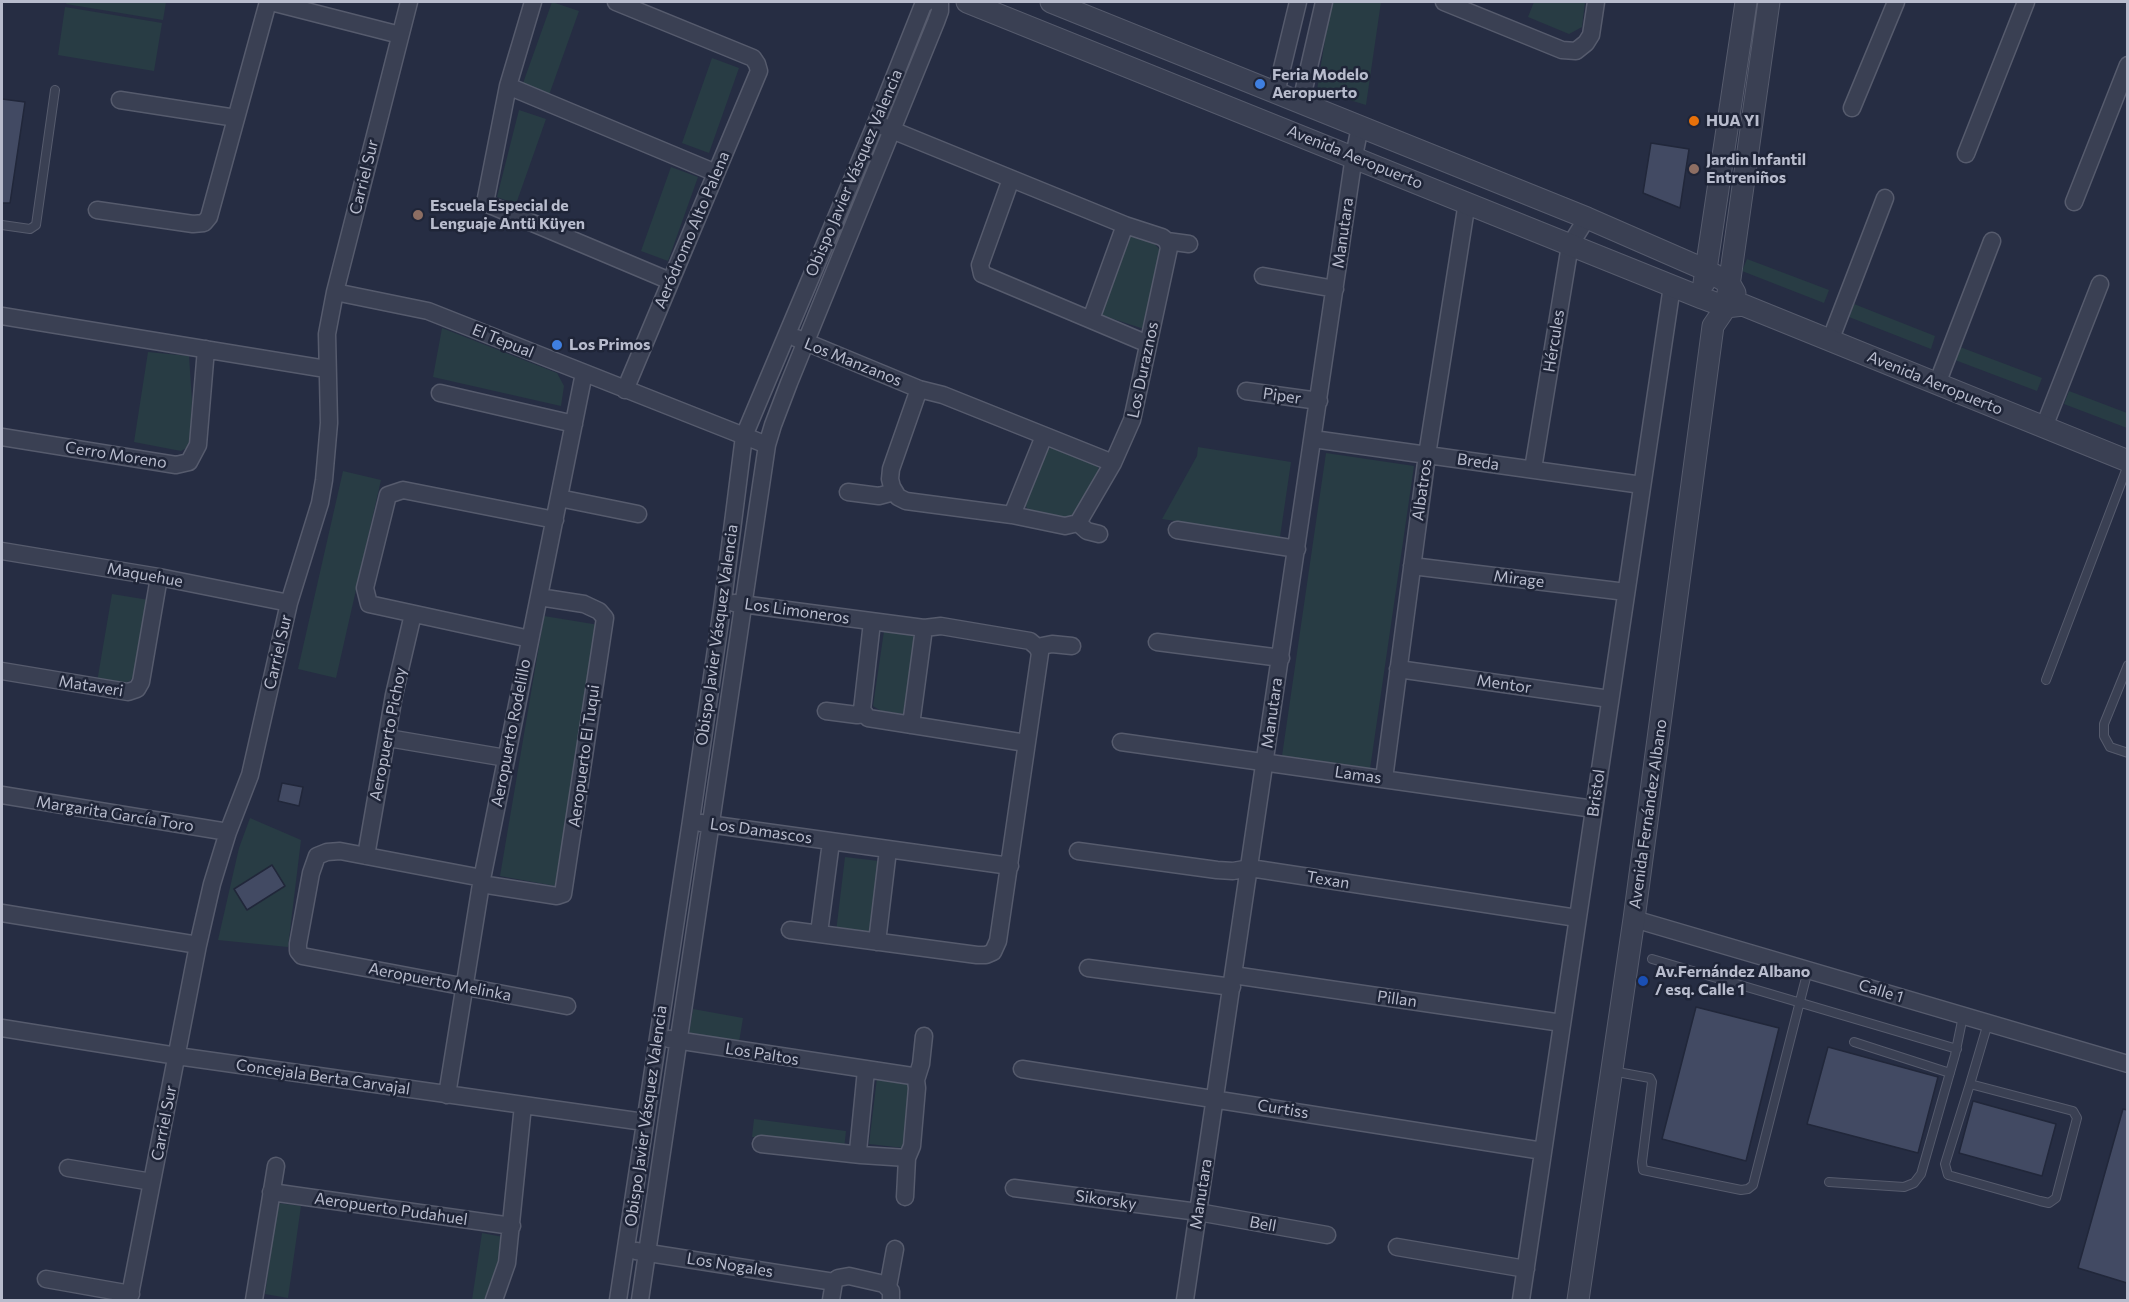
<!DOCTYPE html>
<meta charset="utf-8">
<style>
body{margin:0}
#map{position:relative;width:2129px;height:1302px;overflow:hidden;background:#262d43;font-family:Commissioner,sans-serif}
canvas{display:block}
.frame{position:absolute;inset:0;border:3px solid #b8bccd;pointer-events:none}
</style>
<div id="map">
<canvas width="2129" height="1302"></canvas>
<div class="frame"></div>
</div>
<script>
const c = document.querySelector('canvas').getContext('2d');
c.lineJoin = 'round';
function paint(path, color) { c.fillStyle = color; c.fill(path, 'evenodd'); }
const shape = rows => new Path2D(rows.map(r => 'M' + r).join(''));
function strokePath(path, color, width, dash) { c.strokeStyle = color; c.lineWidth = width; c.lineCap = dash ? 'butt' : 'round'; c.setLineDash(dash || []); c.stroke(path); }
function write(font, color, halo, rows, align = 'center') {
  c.font = font + ' Commissioner,sans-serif'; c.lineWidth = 5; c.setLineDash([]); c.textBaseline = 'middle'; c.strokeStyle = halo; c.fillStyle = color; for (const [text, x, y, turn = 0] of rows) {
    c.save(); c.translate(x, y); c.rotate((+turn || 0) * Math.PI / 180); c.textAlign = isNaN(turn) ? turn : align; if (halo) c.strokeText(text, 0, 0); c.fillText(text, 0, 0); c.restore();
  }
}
paint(shape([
 [67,2,166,2,163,20,66,4],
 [552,2,579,11,549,95,522,86],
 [1331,2,1381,2,1366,105,1317,90],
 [1534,2,1585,2,1582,27,1569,34,1528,17],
 [65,7,162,23,154,71,58,55],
 [712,58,739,68,709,153,682,143],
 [519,110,546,119,516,204,497,197],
 [671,167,698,177,668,261,641,251],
 [1129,235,1152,241,1160,250,1144,329,1098,314],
 [1747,259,1829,290,1824,303,1742,271],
 [1854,304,1935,336,1931,349,1849,317],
 [442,328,557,373,564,386,561,406,433,377],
 [1960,347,2042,378,2037,391,1955,360],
 [148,352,189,356,192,401,190,446,181,451,134,442],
 [2069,391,2127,413,2127,428,2064,404],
 [1058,444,1097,462,1100,476,1078,515,1065,520,1030,512,1022,501,1043,452],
 [1198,447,1291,462,1280,537,1162,519,1197,456],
 [1326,453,1414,466,1370,769,1282,756],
 [343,471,381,480,336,678,298,669],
 [112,594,149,600,136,674,130,681,118,685,97,682],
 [544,616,599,625,555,886,500,876],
 [884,631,915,635,904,714,881,711,873,706],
 [250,818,301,840,288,947,218,940,239,848],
 [845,857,879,861,871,937,836,932],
 [693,1009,743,1018,739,1042,689,1034],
 [877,1078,911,1082,904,1148,869,1144],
 [754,1119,846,1131,844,1149,752,1137],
 [278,1203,301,1206,288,1298,265,1294],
 [482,1233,503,1237,496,1284,487,1300,472,1300]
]), '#283c44');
const building = shape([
 [2,99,25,102,10,203,2,203,2,99],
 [1651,143,1689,149,1680,208,1643,193,1651,143],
 [282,783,303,787,299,806,278,801,282,783],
 [272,865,285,886,247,910,234,889,272,865],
 [1696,1007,1779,1028,1746,1161,1662,1139,1696,1007],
 [1828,1047,1938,1077,1918,1153,1807,1124,1828,1047],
 [1973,1101,2056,1124,2042,1176,1959,1153,1973,1101],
 [2123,1109,2127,1110,2127,1283,2078,1268,2123,1109]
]);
paint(building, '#424a63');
strokePath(building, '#21273a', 1.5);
const service = shape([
 [2,225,30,229,36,225,55,90],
 [2128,665,2104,724,2104,736,2110,747,2128,753],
 [2046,680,2128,465],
 [1652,959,1957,1049],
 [1854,1042,1950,1073],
 [1612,1071,1650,1078,1652,1082,1642,1162,1643,1170,1741,1190,1748,1189,1753,1185,1808,970],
 [1970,1084,1945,1164,1948,1175,2040,1201,2049,1203,2056,1198,2077,1118,2073,1111,1970,1084,1988,1023],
 [1829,1182,1904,1187,1914,1183,1921,1174,1955,1055,1963,1016]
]);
const minor = shape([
 [271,2,400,35],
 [533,2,508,86,485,203,670,281],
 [616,2,753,58,757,64,759,71,625,390],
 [1444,2,1562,50,1576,51,1586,43,1591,35,1596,2],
 [508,86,716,173],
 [1276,93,1298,2],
 [120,100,236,118],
 [1301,102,1324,2],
 [1852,108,1896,2],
 [882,126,1125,225,1162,237,1167,241,1169,248,1132,420,1113,463,1078,523],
 [1966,154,2026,2],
 [1011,179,980,265,982,274,1148,344],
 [2074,202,2128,65],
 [97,210,193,224,204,223,209,217,268,2],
 [1167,241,1189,244],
 [1263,276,1335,289],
 [335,292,428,311,767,445],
 [2,316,326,369],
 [1091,319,1125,225],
 [796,338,919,389,943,395,1113,463],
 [1830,341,1885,198],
 [1937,384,1992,241],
 [919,389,891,469,890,479,892,487,898,497,906,501,1012,515,1065,526,1078,523],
 [1246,391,1319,401],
 [440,393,574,424],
 [2044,427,2100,284],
 [2,437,176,465,189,462,198,445,206,349],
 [1313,439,1642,485],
 [1533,469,1570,245,1587,218],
 [848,492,879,496,894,492],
 [559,498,638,514],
 [1012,515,1044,436],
 [1078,523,1087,531,1099,534],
 [1177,530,1297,549],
 [2,551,159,577,289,603],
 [1412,566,1626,592],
 [734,603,924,628,941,626,1030,641,1037,647,1040,653,998,941,993,952,986,955,977,955,790,930],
 [872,622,862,710,868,718,1026,743],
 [530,639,369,604,365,588,388,495,403,490,555,520],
 [1157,642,1281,658],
 [1037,647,1052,644,1072,646],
 [1398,669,1610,699],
 [2,671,128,692,137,689,141,682,159,577],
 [826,711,857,715,864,714],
 [911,725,924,628],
 [388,738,506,758],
 [1121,742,1594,809],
 [1384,779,1427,455,1467,202],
 [2,795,228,832],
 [701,823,1010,866],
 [1078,851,1217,870,1233,871,1250,868,1577,918],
 [366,856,394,695,413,614],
 [482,878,340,851,327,852,317,856,311,873,298,944,298,951,302,956,567,1006],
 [481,884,557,896,563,894,605,618,599,611,584,604,539,597],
 [2,913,198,945],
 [1634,919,2128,1064],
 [819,933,831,842],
 [877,942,888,850],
 [1088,968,1232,987],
 [1233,975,1562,1023],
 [2,1028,177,1056,644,1122],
 [669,1039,912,1076,916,1080,917,1088,912,1146,907,1158,861,1155,858,1151,866,1070],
 [1022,1069,1543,1151],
 [916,1080,921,1064,924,1036],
 [447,1095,481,884,584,373],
 [761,1144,861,1155],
 [68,1168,152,1182],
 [1014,1188,1198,1212,1327,1235],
 [271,1192,512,1226],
 [905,1197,907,1158],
 [1397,1247,1526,1269],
 [636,1251,834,1282,838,1278,849,1276,884,1284,891,1291,891,1300],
 [46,1279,131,1294],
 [888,1287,895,1249],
 [129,1300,198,945,212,884,228,832,250,775,289,603,320,503,324,480,329,423,327,334,335,292,409,2],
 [254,1300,276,1166],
 [494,1300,507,1263,523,1105],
 [618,1300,691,821,723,601,744,436,876,123,923,5,927,2],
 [640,1300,767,445,773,425,789,383,936,22,940,11,940,2],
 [831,1300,834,1282],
 [1185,1300,1354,156,1360,127],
 [1521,1300,1672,286]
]);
const tertiary = shape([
 [967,2,1702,298,1726,307,1743,305,2128,461],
 [1051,2,1587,218,1706,270,1730,284,1735,293],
 [1704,283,1746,2],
 [1578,1300,1634,919,1713,326,1726,307,1769,2]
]);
strokePath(service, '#565b6d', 10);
strokePath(minor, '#565b6d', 19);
strokePath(tertiary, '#565b6d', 23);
strokePath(service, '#3a4053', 8);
strokePath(minor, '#3a4053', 16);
strokePath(tertiary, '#3a4053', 21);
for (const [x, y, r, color] of [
 [1260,84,6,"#3f7fe0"],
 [1694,121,6,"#e8710a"],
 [1694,169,6,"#8d6e63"],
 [418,215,6,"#8d6e63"],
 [557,345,6,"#3f7fe0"],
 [1643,981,6,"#1a4fb4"]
]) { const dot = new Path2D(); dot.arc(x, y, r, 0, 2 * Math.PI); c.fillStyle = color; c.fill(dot); strokePath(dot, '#1f2538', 2); }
write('bold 16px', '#b8bccd', '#1f2538', [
 ["Feria Modelo",1272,75],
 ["Aeropuerto",1272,93],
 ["HUA YI",1706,121],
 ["Jardin Infantil",1706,160],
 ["Entreniños",1706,178],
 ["Escuela Especial de",430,206],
 ["Lenguaje Antü Küyen",430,224],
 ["Los Primos",569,345],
 ["Av.Fernández Albano",1655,972],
 ["/ esq. Calle 1",1655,990]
], 'left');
write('16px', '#b8bccd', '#1f2538', [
 ["Avenida Aeropuerto",1355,157,22],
 ["Obispo Javier Vásquez Valencia",854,173,-67],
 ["Carriel Sur",364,177,-76],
 ["Aeródromo Alto Palena",692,230,-67],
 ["Manutara",1343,233,-82],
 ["El Tepual",503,341,22],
 ["Hércules",1554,341,-81],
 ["Los Manzanos",853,362,22],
 ["Los Duraznos",1143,370,-78],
 ["Avenida Aeropuerto",1935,383,22],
 ["Piper",1282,396,8],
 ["Cerro Moreno",116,455,9],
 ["Breda",1478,462,8],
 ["Albatros",1422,490,-82],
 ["Maquehue",145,575,10],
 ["Mirage",1519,579,7],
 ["Los Limoneros",797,611,8],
 ["Obispo Javier Vásquez Valencia",717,635,-82],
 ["Carriel Sur",278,652,-77],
 ["Mentor",1504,684,8],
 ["Mataveri",91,686,9],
 ["Manutara",1272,713,-82],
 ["Aeropuerto Rodelillo",511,733,-79],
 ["Aeropuerto Pichoy",388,734,-79],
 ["Aeropuerto El Tuqui",584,756,-82],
 ["Lamas",1358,775,8],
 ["Bristol",1596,793,-82],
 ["Margarita García Toro",115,814,9],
 ["Avenida Fernández Albano",1648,814,-82],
 ["Los Damascos",761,831,8],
 ["Texan",1328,880,9],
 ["Aeropuerto Melinka",440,982,11],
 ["Calle 1",1881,991,17],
 ["Pillan",1397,999,8],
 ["Los Paltos",762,1054,9],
 ["Concejala Berta Carvajal",323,1077,8],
 ["Curtiss",1283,1109,9],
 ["Obispo Javier Vásquez Valencia",646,1116,-82],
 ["Carriel Sur",164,1123,-79],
 ["Manutara",1201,1194,-81],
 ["Sikorsky",1106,1200,8],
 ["Aeropuerto Pudahuel",391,1209,8],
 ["Bell",1263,1224,10],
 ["Los Nogales",730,1265,9]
]);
</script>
